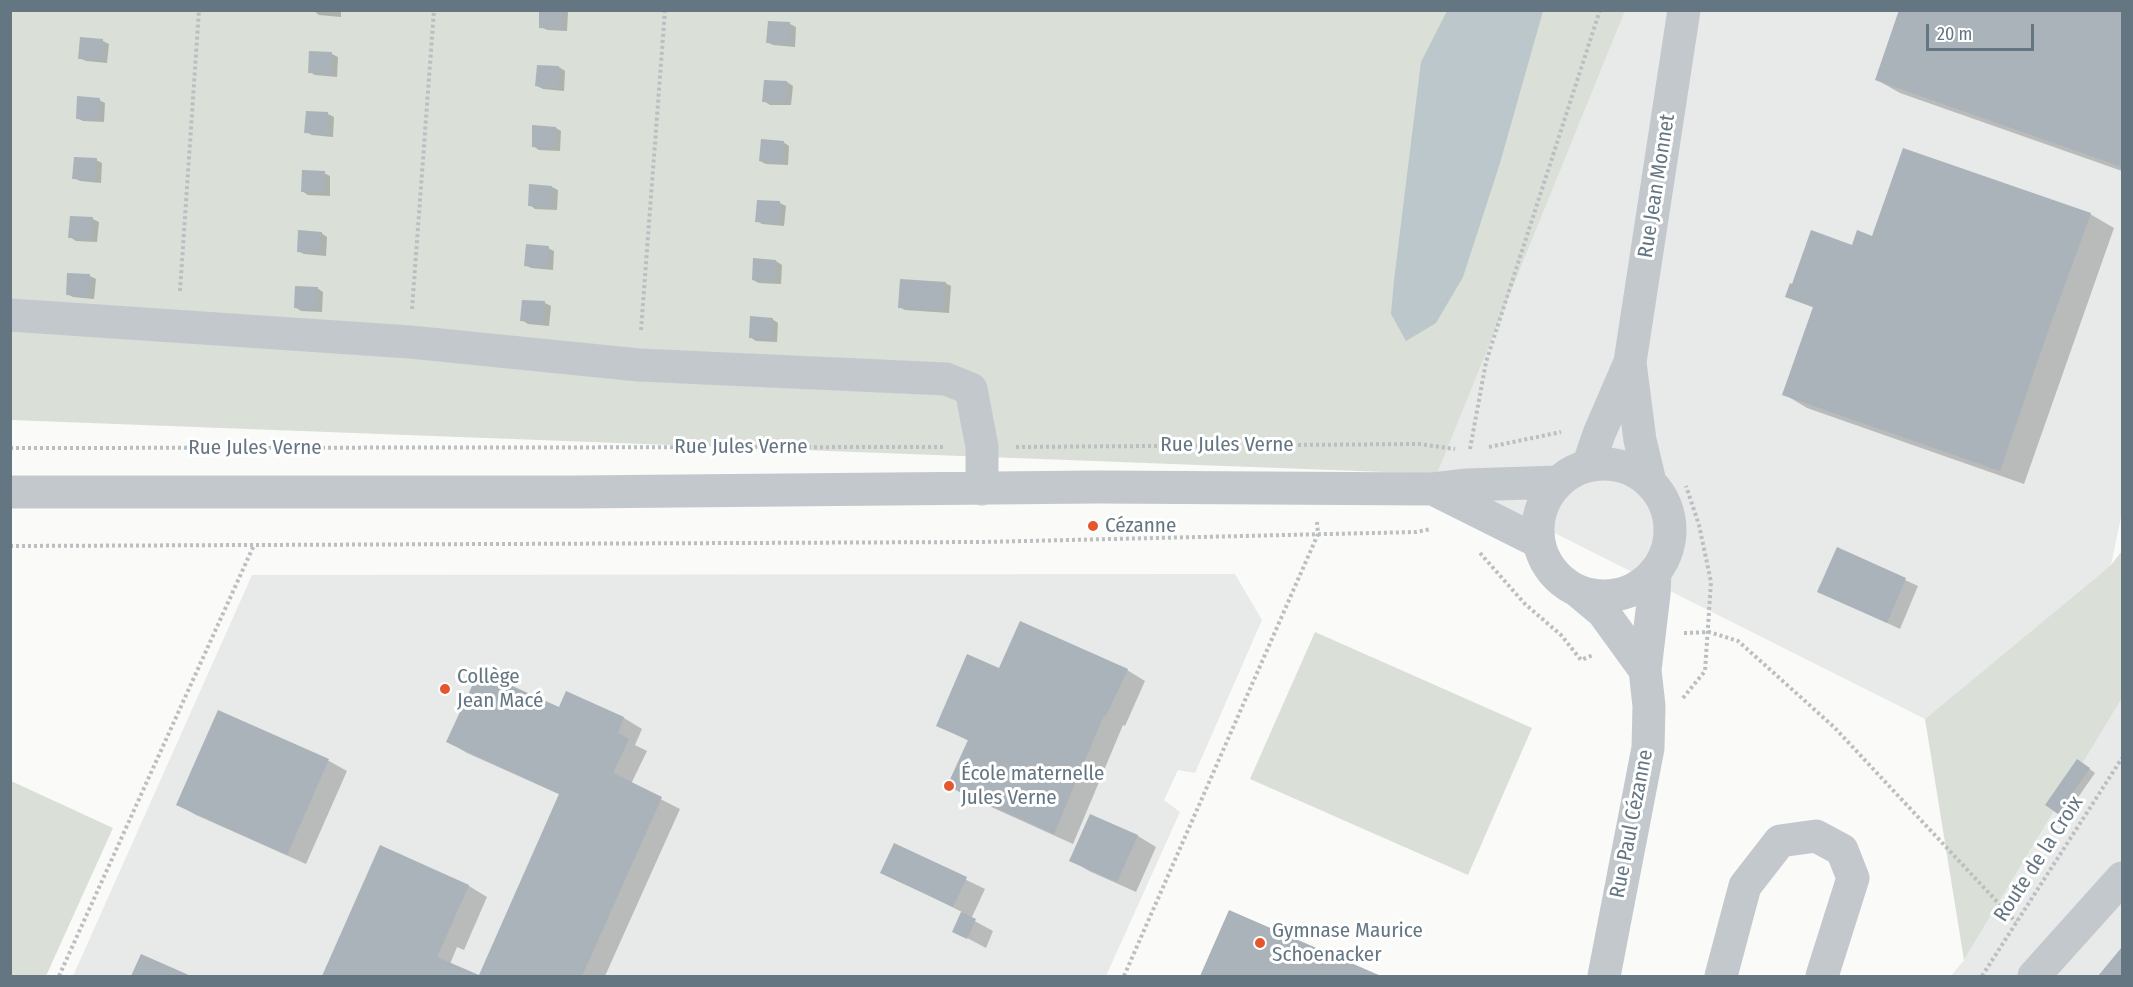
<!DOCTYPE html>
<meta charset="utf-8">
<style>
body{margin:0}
#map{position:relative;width:2133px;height:987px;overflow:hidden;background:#fafaf8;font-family:"Fira Sans Condensed",sans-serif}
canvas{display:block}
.frame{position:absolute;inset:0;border:12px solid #657683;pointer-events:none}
.scale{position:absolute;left:1926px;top:24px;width:108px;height:27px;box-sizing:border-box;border:3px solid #657683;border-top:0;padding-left:8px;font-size:18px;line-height:21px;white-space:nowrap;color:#657683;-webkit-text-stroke:4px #fff;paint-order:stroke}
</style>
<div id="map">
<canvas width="2133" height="987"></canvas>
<div class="frame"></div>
<div class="scale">20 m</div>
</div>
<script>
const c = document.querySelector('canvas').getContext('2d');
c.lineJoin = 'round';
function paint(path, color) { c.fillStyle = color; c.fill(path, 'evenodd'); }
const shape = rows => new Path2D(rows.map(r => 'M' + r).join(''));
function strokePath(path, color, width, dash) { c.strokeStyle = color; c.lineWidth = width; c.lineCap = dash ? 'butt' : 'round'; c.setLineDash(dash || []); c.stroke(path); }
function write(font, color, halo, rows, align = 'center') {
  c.font = font + ' "Fira Sans Condensed",sans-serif'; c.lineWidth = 6; c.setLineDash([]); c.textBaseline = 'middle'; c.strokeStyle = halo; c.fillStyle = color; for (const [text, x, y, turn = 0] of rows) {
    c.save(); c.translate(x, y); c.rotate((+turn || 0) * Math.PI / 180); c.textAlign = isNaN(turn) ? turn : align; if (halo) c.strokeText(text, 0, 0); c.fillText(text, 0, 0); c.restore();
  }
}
paint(shape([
 [1625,11,2122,11,2122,512,2111,565,1925,719,1437,474],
 [1235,574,1262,620,1195,773,1178,770,1164,800,1180,812,1106,976,73,976,252,575],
 [2122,698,2122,976,1951,976,1964,960]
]), '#e8e9e9');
paint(shape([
 [10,11,1625,11,1437,474,11,420],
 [2122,551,2122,698,1964,960,1925,719,2111,565],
 [1315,632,1532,728,1468,875,1250,779],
 [11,781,113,828,46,976,11,976]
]), '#dadfd7');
paint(shape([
 [1447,11,1543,11,1500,163,1463,277,1436,323,1406,341,1391,314,1394,280,1421,62]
]), '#bbc7cb');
paint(shape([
 [313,10,341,10,341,17,319,15],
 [541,10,568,12,567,31,547,30,541,27],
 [1901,10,2122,10,2122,171,1900,93,1877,80],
 [770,23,790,24,796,27,795,47,773,45,767,42],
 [103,41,109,44,107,63,86,61,80,58],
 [332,54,338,57,337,77,315,75,310,72],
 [538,66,559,67,565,71,564,91,543,89,537,86],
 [787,82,793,86,791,105,770,105,764,101],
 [99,100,105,103,104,122,83,121,77,118],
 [307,113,328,114,334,117,333,137,312,135,306,132],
 [556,128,561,131,560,151,539,150,533,146],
 [783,142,789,146,788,165,766,164,760,161],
 [96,160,102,163,101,183,80,181,74,178],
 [324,173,330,176,330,196,308,195,302,191],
 [552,187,558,190,557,210,535,209,530,205],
 [780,203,786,206,784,226,762,224,757,221],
 [2090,214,2114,228,2024,484,1807,408,1784,394,1815,308,1787,297,1793,285,1853,247],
 [93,219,99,222,97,242,76,241,70,237],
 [321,233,327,237,326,256,304,254,298,251],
 [548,248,554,251,553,270,531,268,525,265],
 [776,261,782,265,781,284,759,283,753,280],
 [90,276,96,279,94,299,73,297,67,294],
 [945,283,951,286,949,313,905,310,899,307],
 [317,288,323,292,322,312,301,311,295,307],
 [545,303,551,306,549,326,528,324,522,320],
 [772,319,778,323,777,342,756,341,750,337],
 [1838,549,1918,586,1900,629,1819,591],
 [1000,670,1127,670,1145,681,1125,726,1123,725,1073,844,967,796,949,786,969,741,938,725],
 [567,693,624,718,642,729,635,745,647,751,631,784,680,809,605,976,480,976,561,795,467,753,448,742,560,708],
 [219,712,329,761,347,771,306,864,196,815,178,805],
 [2083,764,2095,773,2065,816,2047,805],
 [1091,816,1138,836,1156,847,1136,892,1089,871,1071,860],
 [894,845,985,889,971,919,993,931,986,948,954,931,962,912,882,872],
 [381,847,469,886,487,897,464,950,457,947,450,964,478,976,323,976],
 [1230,912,1377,976,1202,976],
 [2122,950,2122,976,2100,976],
 [142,956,187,976,133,976]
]), '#0003');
paint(shape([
 [539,10,563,10,562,29,539,28],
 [1899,10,2122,10,2122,167,1875,80],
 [768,21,790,22,790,44,766,43],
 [80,37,103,39,102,60,78,59],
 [309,51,332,52,331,74,308,73],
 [537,65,559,66,558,88,535,86],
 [764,80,787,81,786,103,762,102],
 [77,96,100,98,98,120,76,119],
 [306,111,328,112,328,134,304,133],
 [532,125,556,127,555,148,532,147],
 [761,139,784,141,782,163,759,161],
 [1903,148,2091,213,2048,331,2000,471,1782,395,1813,307,1785,297,1790,283,1792,284,1811,230,1852,245,1857,230,1872,236],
 [74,157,97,158,95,180,72,179],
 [302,170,325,171,324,193,301,192],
 [529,184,552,186,551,207,528,206],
 [757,200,780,201,779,223,755,222],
 [70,216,93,217,92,239,68,238],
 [298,230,322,232,320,253,297,252],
 [526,244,549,246,547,268,524,266],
 [753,258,776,260,775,282,752,280],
 [67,273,90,274,89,296,66,295],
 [900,279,946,282,944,310,898,308],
 [295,286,318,287,317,309,294,308],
 [522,300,545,301,544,323,520,321],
 [750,316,773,318,772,339,749,338],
 [1837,547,1906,578,1887,623,1817,592],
 [1020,621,1128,669,1106,716,1104,715,1054,834,947,786,968,740,936,726,967,654,999,668],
 [479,671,559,707,566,691,624,717,618,733,629,739,613,773,662,797,582,976,322,976,380,845,469,885,437,957,479,975,559,794,446,742],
 [218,710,329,759,287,855,176,805],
 [2077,759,2090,768,2058,814,2045,805],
 [1090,814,1138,835,1117,882,1069,861],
 [894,843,967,877,953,907,880,873],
 [1229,910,1381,976,1200,976],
 [961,912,976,919,967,939,952,932],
 [2122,947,2122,976,2098,976],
 [141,954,191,976,131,976]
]), '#aab3b9');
strokePath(shape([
 [180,291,199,10],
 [412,309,434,10],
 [641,330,665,10],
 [1016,447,1419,444,1455,449],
 [1489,447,1561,432],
 [10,448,946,447],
 [1470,449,1486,362,1600,10],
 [10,546,982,542,1416,532,1431,529],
 [1480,553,1525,604,1561,635,1581,660,1593,655],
 [1684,633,1709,632,1738,641,1834,727,2016,922],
 [1683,698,1705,671,1711,582,1699,525,1686,486],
 [59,976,254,545],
 [1124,976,1318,534,1317,522],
 [1982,976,2122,758]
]), '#bbbfc2', 4, [3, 3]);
strokePath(shape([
 [10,315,410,342,639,365,946,379,971,389,982,447,982,489],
 [1630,363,1640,440,1650,482],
 '1538 530a66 66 0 1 1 132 0a66 66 0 1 1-132 0Z',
 [1588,466,1599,434,1630,362,1684,10],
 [1433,489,1539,542],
 [10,492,576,492,1097,487,1433,489,1467,485,1559,482],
 [1579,592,1603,612,1645,670],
 [1604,976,1648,748,1649,706,1645,670,1654,594,1655,573],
 [1721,976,1745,886,1780,841,1816,836,1842,850,1853,878,1822,976],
 [2034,976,2122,878]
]), '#c3c8cc', 33);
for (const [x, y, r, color] of [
 [1093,526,6,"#e4572e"],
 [445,689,6,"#e4572e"],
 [949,786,6,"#e4572e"],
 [1260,943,6,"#e4572e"]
]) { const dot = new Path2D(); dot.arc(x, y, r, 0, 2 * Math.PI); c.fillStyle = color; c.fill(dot); strokePath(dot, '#fff', 2); }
write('21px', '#657683', '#fff', [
 ["Rue Jean Monnet",1657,186,-81],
 ["Rue Jules Verne",1227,445],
 ["Rue Jules Verne",741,447],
 ["Rue Jules Verne",255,448],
 ["Rue Paul Cézanne",1632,824,-79],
 ["Route de la Croix",2039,859,-57]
]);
write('21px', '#657683', '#fff', [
 ["Cézanne",1105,526],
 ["Collège",457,677],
 ["Jean Macé",457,701],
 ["École maternelle",961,774],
 ["Jules Verne",961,798],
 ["Gymnase Maurice",1272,931],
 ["Schoenacker",1272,955]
], 'left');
</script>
